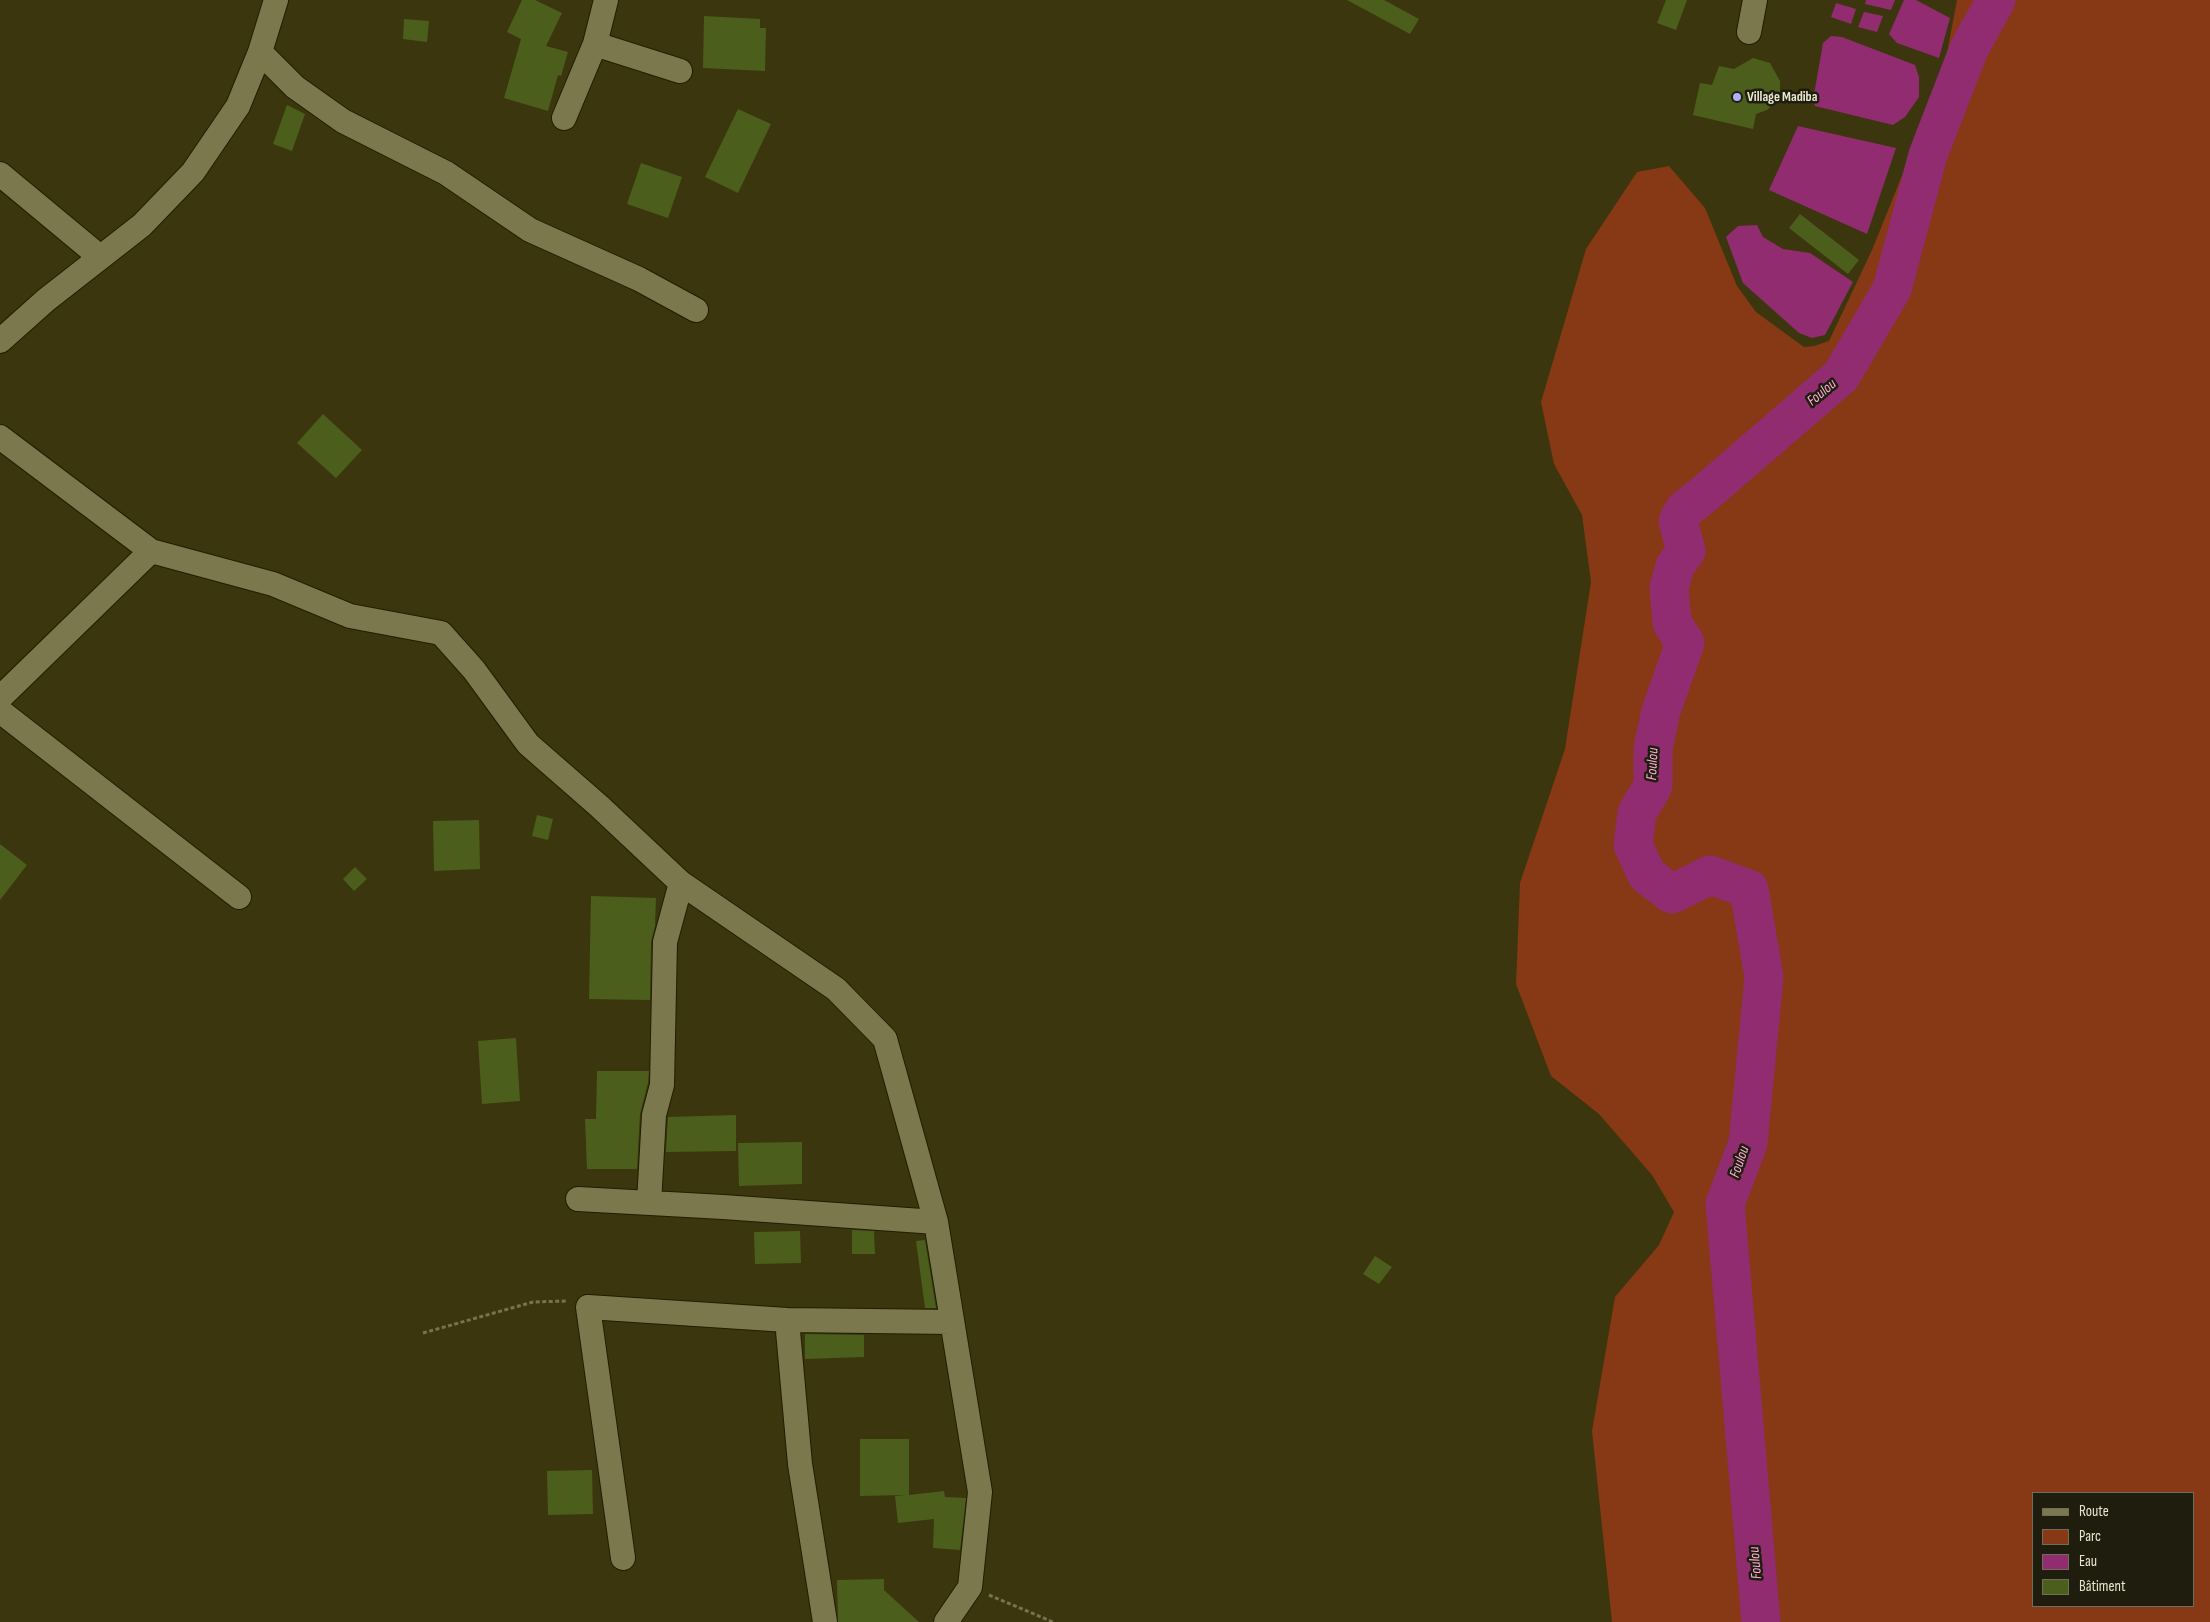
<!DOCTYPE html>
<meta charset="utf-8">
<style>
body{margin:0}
#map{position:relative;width:2210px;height:1622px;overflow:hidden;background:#3b360d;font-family:"Sofia Sans Condensed",sans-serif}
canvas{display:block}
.legend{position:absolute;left:2032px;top:1492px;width:162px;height:115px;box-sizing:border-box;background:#1f1d0d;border:1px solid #706e5b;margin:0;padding:6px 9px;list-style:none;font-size:15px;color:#e9e7d1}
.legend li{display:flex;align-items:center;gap:10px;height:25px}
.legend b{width:25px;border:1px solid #706e5b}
</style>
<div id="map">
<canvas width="2210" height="1622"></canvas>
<ul class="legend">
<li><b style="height:6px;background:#7c784e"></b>Route</li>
<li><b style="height:14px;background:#863914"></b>Parc</li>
<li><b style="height:14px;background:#912c70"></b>Eau</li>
<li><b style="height:14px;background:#4c5e1c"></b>Bâtiment</li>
</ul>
</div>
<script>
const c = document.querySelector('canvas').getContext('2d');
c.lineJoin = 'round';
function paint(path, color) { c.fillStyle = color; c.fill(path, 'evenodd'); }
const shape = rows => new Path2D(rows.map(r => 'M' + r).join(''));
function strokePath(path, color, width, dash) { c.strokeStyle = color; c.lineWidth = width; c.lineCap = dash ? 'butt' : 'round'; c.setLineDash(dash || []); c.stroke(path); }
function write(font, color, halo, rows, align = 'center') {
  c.font = font + ' "Sofia Sans Condensed",sans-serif'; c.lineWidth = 5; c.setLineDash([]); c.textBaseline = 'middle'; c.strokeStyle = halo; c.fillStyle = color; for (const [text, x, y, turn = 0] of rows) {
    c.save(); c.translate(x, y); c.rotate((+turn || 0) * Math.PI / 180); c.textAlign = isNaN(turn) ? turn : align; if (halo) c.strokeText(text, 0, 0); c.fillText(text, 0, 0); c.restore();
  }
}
paint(shape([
 [1957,0,2210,0,2210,1622,1612,1622,1592,1431,1615,1297,1659,1245,1674,1212,1652,1175,1599,1114,1551,1076,1516,984,1520,883,1565,749,1591,582,1582,515,1554,464,1541,402,1586,249,1637,172,1669,166,1705,208,1737,286,1756,312,1804,347,1814,346,1829,341,1872,250,1943,74],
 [2034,1493,2194,1493,2194,1606,2034,1606]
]), '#863914');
paint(shape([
 [1866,0,1895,0,1891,10,1865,4],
 [1904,0,1916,0,1950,18,1939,58,1897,43,1889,34],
 [1836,3,1856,9,1851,24,1831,17],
 [1864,12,1883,16,1877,32,1858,27],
 [1831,36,1842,37,1915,65,1919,77,1919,97,1905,117,1893,125,1815,106,1813,100,1823,43],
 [1798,126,1896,148,1867,234,1769,190],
 [1757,225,1763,237,1783,249,1810,253,1853,282,1825,335,1812,338,1799,333,1743,283,1726,237,1738,226]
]), '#912c70');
strokePath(shape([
 [1761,1622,1725,1204,1748,1143,1764,977,1749,889,1710,875,1672,894,1647,875,1633,845,1637,813,1653,786,1653,748,1661,711,1685,643,1672,623,1669,588,1675,566,1686,551,1678,521,1684,510,1702,496,1841,376,1892,289,1928,155,1969,49,1996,0]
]), '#912c70', 39);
paint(shape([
 [522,0,535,0,562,13,546,46,568,52,561,76,558,75,548,111,504,98,521,39,507,32],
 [1347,0,1384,0,1419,19,1410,34],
 [1666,0,1687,0,1676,30,1657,23],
 [704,16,760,19,760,28,766,28,765,71,703,68],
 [404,19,429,21,427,42,403,39],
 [1753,58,1770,63,1780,81,1780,93,1776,102,1767,110,1756,114,1753,129,1693,115,1700,83,1712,85,1719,66,1734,69],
 [287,105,305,114,292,151,273,144],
 [738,109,771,124,738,193,705,177],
 [641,163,682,177,668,218,627,204],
 [1800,214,1859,260,1848,274,1789,228],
 [323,414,362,450,336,478,297,443],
 [537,815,553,819,548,840,532,836],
 [479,820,480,869,434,871,433,821],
 [0,844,27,865,0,900],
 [355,867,367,879,354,891,343,879],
 [591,896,656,898,655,926,651,942,650,1000,589,999],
 [516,1038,520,1101,482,1104,478,1041],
 [597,1071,649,1071,648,1083,640,1114,637,1169,587,1169,585,1119,596,1119],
 [736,1115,736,1151,666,1152,668,1117],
 [802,1142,802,1184,739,1186,738,1143],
 [852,1230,874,1231,875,1254,852,1254],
 [800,1231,801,1263,755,1264,754,1232],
 [925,1240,936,1308,925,1308,916,1241],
 [1375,1256,1392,1267,1379,1284,1363,1274],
 [805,1334,864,1335,864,1357,805,1359],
 [860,1439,909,1439,909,1495,944,1491,945,1497,966,1498,960,1550,933,1548,934,1519,898,1523,895,1496,904,1495,860,1496],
 [592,1470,593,1514,548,1515,547,1471],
 [884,1579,884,1590,919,1622,838,1622,837,1580]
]), '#4c5e1c');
const minor = shape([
 [1749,32,1755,0],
 [595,44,606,0],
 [260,52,295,87,343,121,446,173,530,230,639,279,696,310],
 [564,118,595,44,680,71],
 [0,174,100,257],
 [0,341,46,300,142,225,193,172,238,106,260,52,276,0],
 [0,437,151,551,273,584,350,616,441,633,474,670,528,744,599,806,681,883,836,989,885,1039,936,1222,980,1492,970,1587,946,1622],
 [0,698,151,551],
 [0,711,239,897],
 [578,1199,723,1207,936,1222],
 [649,1203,654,1115,662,1085,665,942,681,883],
 [787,1320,800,1464,825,1622],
 [623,1558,588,1307,787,1320,952,1322]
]);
strokePath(minor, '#211e01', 26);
strokePath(shape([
 [423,1333,533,1302,568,1301],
 [989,1595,1053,1622]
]), '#777351', 3, [4, 2.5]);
strokePath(minor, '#7c784e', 24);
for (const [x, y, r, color] of [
 [1737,97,5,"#aeaefb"]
]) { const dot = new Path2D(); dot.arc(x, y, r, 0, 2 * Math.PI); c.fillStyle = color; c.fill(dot); strokePath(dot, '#1f1d0d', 2); }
write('bold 14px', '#e9e7d1', '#1f1d0d', [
 ["Village Madiba",1747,97]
], 'left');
write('italic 15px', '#ffaede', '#1f1d0d', [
 ["Foulou",1822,393,-40],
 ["Foulou",1653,764,-87],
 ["Foulou",1740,1162,-71],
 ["Foulou",1756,1563,-95]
]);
</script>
